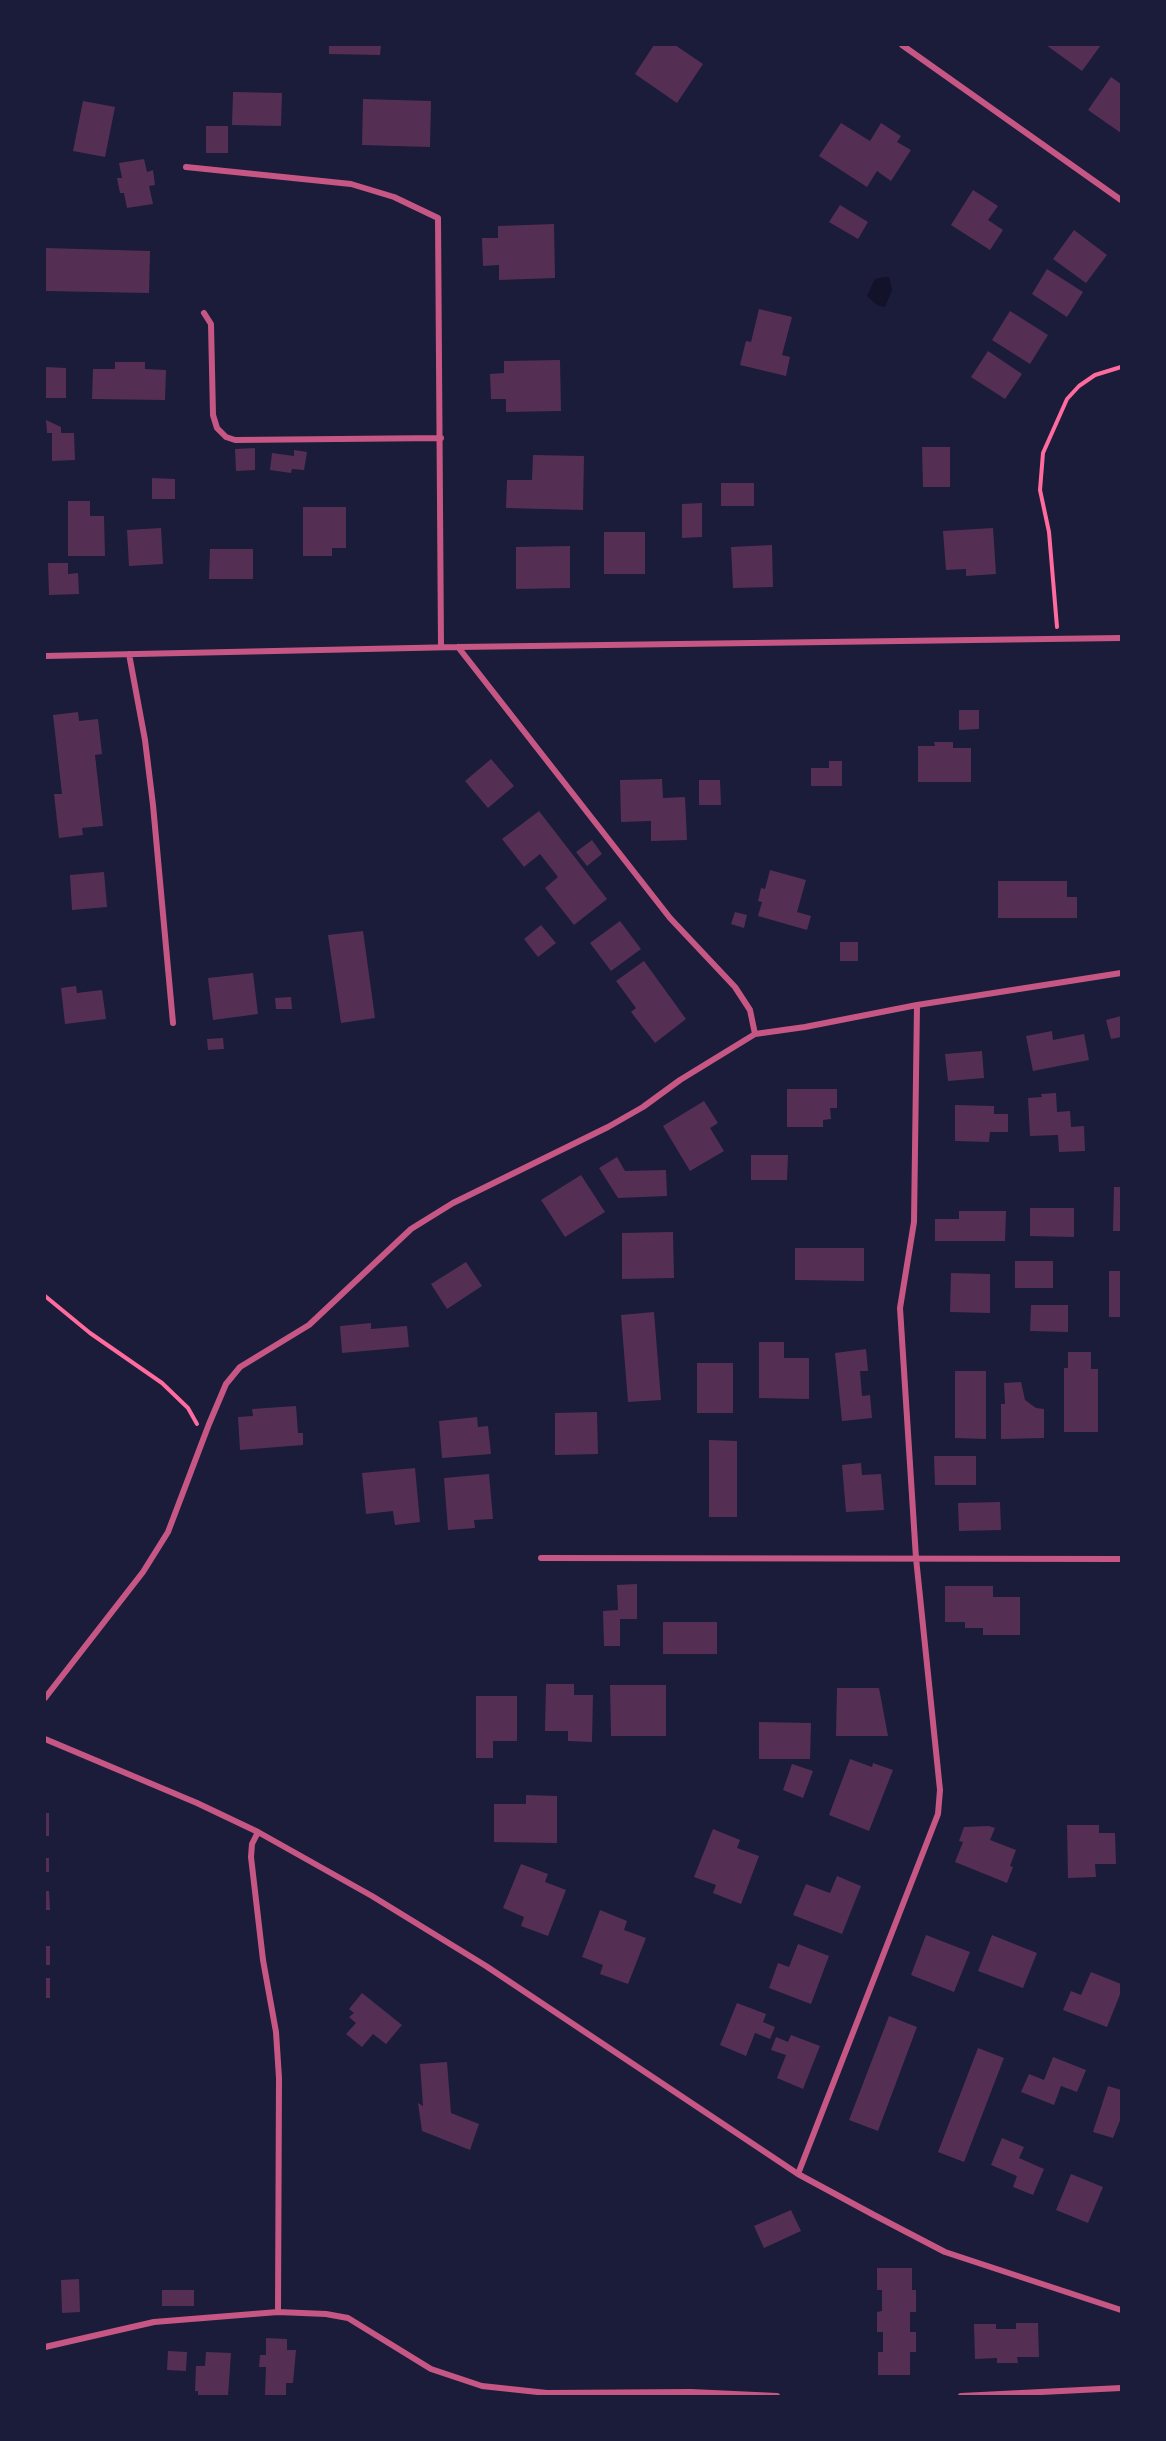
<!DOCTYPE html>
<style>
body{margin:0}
#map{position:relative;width:1166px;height:2441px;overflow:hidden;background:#1b1b3a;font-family:Montserrat,sans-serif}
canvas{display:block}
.frame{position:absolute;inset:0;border:46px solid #1b1b3a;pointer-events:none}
</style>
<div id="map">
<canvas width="1166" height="2441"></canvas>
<div class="frame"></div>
</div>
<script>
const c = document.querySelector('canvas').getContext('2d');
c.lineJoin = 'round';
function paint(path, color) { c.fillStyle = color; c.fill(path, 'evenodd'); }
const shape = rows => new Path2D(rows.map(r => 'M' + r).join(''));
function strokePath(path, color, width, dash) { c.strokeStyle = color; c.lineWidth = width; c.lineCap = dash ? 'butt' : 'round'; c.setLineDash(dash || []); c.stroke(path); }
paint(shape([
 [884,277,889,277,892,290,885,307,877,305,867,296,875,279]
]), '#12122b');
paint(shape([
 [329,45,381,45,380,55,329,54],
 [654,45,675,45,703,64,677,103,635,74],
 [1046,45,1101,45,1082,71],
 [1111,77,1121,84,1121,133,1088,110],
 [233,92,282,93,281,126,232,125],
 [363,99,431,101,430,147,362,145],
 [83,101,115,107,105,157,73,151],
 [841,123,870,141,881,123,901,136,897,142,911,150,891,181,877,171,867,187,819,156],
 [206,126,228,126,228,153,206,153],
 [144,159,147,172,153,170,155,185,149,186,153,204,127,208,124,193,120,193,117,178,122,178,119,163],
 [973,190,998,206,988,220,1003,230,990,250,951,225],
 [840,205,868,222,858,239,829,222],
 [554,224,555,278,499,280,499,265,483,266,482,238,498,238,498,226],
 [1074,230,1107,255,1086,283,1053,259],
 [45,248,150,251,149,293,45,291],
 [1047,269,1083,292,1067,317,1032,294],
 [759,309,792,317,782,355,790,357,786,376,740,365,746,341,751,342],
 [1010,311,1048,335,1030,364,992,340],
 [988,351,1022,374,1005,399,971,377],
 [560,360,561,411,506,412,506,399,491,399,490,374,504,373,504,361],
 [115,362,145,362,145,369,166,370,165,400,92,399,93,369,115,369],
 [45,367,66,368,66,398,45,398],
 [46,420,61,427,61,433,74,433,75,460,52,461,52,433,47,433],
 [922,447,950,447,950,487,923,487],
 [255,448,255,470,236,471,235,449],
 [294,450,307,452,304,470,292,469,291,473,270,470,272,453,294,456],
 [533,455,584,456,583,510,506,508,507,480,532,480],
 [152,478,175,479,175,499,152,499],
 [721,483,754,483,754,506,721,506],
 [68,501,90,501,90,516,104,516,105,556,68,556],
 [702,503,702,537,682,538,682,504],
 [303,507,346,507,346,548,332,548,332,556,303,556],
 [161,528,163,564,129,566,127,530],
 [993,528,996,574,966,576,966,569,946,570,943,531],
 [604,532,645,532,645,574,604,574],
 [772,545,773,587,733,588,731,547],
 [570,546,570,588,516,589,516,547],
 [210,549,253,549,253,579,209,579],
 [48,563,68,563,68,574,78,573,79,594,49,595],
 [959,710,979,710,979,729,959,730],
 [78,712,79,721,98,719,102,754,95,755,103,826,82,828,83,835,59,838,54,794,62,794,53,715],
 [934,742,953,742,953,748,971,748,971,782,918,782,918,746,935,746],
 [491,759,514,786,488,808,465,781],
 [829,761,842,761,842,786,811,786,811,768,829,768],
 [662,779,663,798,685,797,687,840,651,841,651,821,621,822,620,780],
 [699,780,720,780,721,805,699,805],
 [539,811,607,899,574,925,545,888,558,877,540,854,524,867,502,839],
 [592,840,602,854,587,866,576,852],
 [770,870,806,880,797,912,811,916,807,930,758,916,762,902,758,901,761,888,765,889],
 [104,872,107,907,72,910,70,875],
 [998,881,1067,881,1067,897,1077,897,1077,918,998,918],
 [735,912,747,915,744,928,731,924],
 [620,921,641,949,611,971,590,943],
 [541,925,556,943,538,957,524,939],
 [363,931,375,1018,341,1023,328,935],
 [840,942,858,942,858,961,840,961],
 [644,961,686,1019,655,1043,631,1012,636,1008,616,981],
 [253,973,258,1014,213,1020,208,978],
 [76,986,77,993,102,990,106,1019,65,1024,61,988],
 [291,997,292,1009,276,1009,275,998],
 [1121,1016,1121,1037,1111,1039,1106,1020],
 [1052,1031,1053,1040,1084,1034,1089,1060,1033,1071,1026,1036],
 [223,1038,224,1049,208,1050,207,1039],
 [982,1051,984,1078,948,1081,945,1054],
 [787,1089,837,1089,837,1108,830,1108,831,1119,823,1120,823,1127,787,1127],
 [1056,1093,1057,1112,1070,1111,1071,1127,1084,1126,1085,1151,1059,1152,1058,1135,1030,1136,1028,1098,1042,1097,1041,1094],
 [704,1101,718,1123,710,1128,724,1151,690,1171,663,1126],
 [955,1105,994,1106,994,1114,1008,1114,1008,1132,990,1132,989,1142,955,1141],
 [751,1155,788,1155,787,1180,751,1180],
 [617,1157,625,1171,666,1170,667,1196,618,1198,599,1168],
 [581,1175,605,1212,565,1237,541,1200],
 [1114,1187,1121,1187,1121,1231,1113,1231],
 [1030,1208,1074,1208,1074,1237,1030,1236],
 [959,1211,1006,1211,1005,1241,935,1241,935,1219,959,1219],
 [673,1232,674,1278,622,1279,622,1233],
 [795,1248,864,1248,864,1281,795,1280],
 [1015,1261,1053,1261,1053,1288,1015,1288],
 [466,1262,482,1286,447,1309,431,1284],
 [1109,1271,1121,1271,1121,1317,1109,1317],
 [951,1273,990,1274,990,1313,950,1312],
 [1031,1305,1068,1305,1068,1332,1030,1331],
 [654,1312,661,1400,628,1402,621,1315],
 [371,1323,371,1329,407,1326,409,1347,342,1353,340,1326],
 [759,1342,784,1342,784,1358,809,1358,809,1399,759,1398],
 [866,1349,868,1371,860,1371,862,1396,870,1395,872,1418,842,1421,835,1353],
 [1068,1352,1091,1352,1091,1369,1098,1369,1098,1432,1064,1432,1064,1368,1068,1368],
 [697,1363,733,1363,733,1413,697,1413],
 [955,1371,986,1371,986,1439,955,1438],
 [1021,1382,1025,1400,1036,1408,1044,1409,1044,1438,1001,1439,1001,1404,1005,1404,1004,1383],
 [296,1406,298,1433,303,1433,303,1445,240,1450,238,1417,253,1416,252,1409],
 [597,1412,598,1454,555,1455,555,1413],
 [477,1417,478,1427,488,1426,491,1454,442,1458,439,1421],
 [709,1440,737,1441,737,1517,709,1517],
 [934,1456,976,1456,976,1485,935,1485],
 [861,1463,862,1475,881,1474,884,1510,846,1512,842,1465],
 [415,1468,420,1522,395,1525,393,1511,366,1514,362,1473],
 [489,1474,493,1519,474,1520,475,1528,448,1530,444,1478],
 [1000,1502,1001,1530,959,1531,958,1503],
 [637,1584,637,1619,620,1619,620,1646,604,1646,603,1611,618,1610,617,1585],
 [945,1586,993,1586,993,1597,1020,1597,1020,1635,983,1635,983,1628,965,1628,965,1622,945,1622],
 [663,1622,717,1622,717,1654,663,1654],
 [546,1684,574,1684,574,1695,593,1695,592,1742,568,1741,568,1731,545,1731],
 [610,1685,666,1685,666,1736,611,1736],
 [837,1688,879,1688,888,1736,836,1736],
 [476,1696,517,1696,517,1741,493,1741,493,1758,476,1758],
 [759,1722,811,1723,810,1759,759,1759],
 [850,1759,872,1767,873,1763,893,1770,869,1831,829,1815],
 [792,1764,813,1771,803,1798,783,1790],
 [526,1795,557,1796,557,1843,494,1842,494,1804,526,1804],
 [45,1813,49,1813,49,1836,45,1836],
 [1067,1825,1099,1825,1099,1833,1115,1833,1116,1864,1095,1864,1096,1877,1068,1878],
 [989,1826,995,1828,990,1840,1016,1850,1010,1866,1013,1867,1007,1883,955,1862,963,1842,959,1841,964,1827],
 [713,1829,740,1840,737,1848,759,1856,741,1904,713,1893,716,1885,694,1877],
 [45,1858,49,1858,49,1872,45,1872],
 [521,1864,548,1874,545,1882,566,1890,548,1936,521,1926,524,1917,503,1908],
 [837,1876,861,1886,842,1934,793,1915,806,1884,830,1893],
 [45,1891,49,1891,50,1910,45,1910],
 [600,1910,627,1921,624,1930,646,1938,628,1984,600,1974,603,1965,582,1957],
 [926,1935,970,1952,954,1992,911,1975],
 [992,1935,1037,1953,1023,1988,978,1971],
 [798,1944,829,1956,811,2004,769,1988,778,1963,789,1967],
 [45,1946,50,1946,50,1965,45,1965],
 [1091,1972,1121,1984,1121,1992,1107,2027,1063,2010,1071,1991,1081,1995],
 [45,1978,50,1978,50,1998,45,1998],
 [362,1993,402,2025,386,2044,373,2034,362,2047,346,2034,356,2023,349,2017,354,2013,349,2009],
 [737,2003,766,2014,763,2022,775,2027,770,2039,755,2033,746,2056,720,2045],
 [889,2016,917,2027,878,2131,849,2120],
 [791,2035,820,2046,803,2089,777,2078,786,2055,771,2050,776,2037,788,2042],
 [978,2048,1004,2058,964,2162,938,2152],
 [1053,2057,1086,2070,1077,2092,1061,2086,1054,2105,1021,2092,1029,2074,1044,2080],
 [447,2062,451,2113,479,2124,470,2150,422,2131,418,2103,423,2106,420,2064],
 [1108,2086,1121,2090,1121,2118,1113,2138,1093,2132],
 [1002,2138,1024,2147,1019,2158,1044,2169,1033,2195,1013,2187,1017,2176,991,2165],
 [1071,2174,1103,2187,1088,2223,1056,2210],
 [791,2210,801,2231,764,2248,754,2226],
 [877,2268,912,2268,912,2290,916,2290,916,2312,910,2312,910,2332,916,2332,916,2352,910,2352,910,2375,878,2375,878,2352,883,2352,883,2332,877,2332,877,2312,882,2311,882,2290,877,2290],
 [79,2279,80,2312,62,2313,61,2280],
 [162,2290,194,2290,194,2306,162,2306],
 [1016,2323,1038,2323,1039,2357,1017,2357,1018,2363,997,2363,997,2358,975,2359,974,2324,996,2324,996,2329,1016,2329],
 [266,2338,287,2339,287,2350,296,2350,293,2383,286,2383,286,2395,265,2395,266,2367,259,2367,260,2355,266,2355],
 [168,2351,187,2352,186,2371,167,2370],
 [206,2352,231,2353,228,2396,198,2396,198,2391,195,2391,196,2366,205,2366]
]), '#542f53');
strokePath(shape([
 [1057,627,1049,532,1040,490,1043,453,1067,399,1079,386,1095,375,1121,367],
 [45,1296,90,1333,162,1383,188,1408,197,1424]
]), '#ff6b9d', 4);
strokePath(shape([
 [902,45,1121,200],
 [186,167,351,184,394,197,438,218,441,647],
 [204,313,211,324,213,415,217,428,226,437,235,440,441,438],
 [458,647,670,918,735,987,750,1010,755,1034],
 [129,654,145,740,153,805,173,1023],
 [45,656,458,647,1121,638],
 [541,1558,1121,1559],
 [45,1698,143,1572,168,1532,209,1424,226,1384,240,1367,309,1325,411,1229,453,1203,608,1127,643,1107,680,1080,755,1034,805,1027,917,1005,1121,973],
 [45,1739,197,1803,258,1832,372,1896,486,1966,798,2174,874,2215,945,2252,1121,2310],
 [258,1832,252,1844,251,1857,263,1960,276,2032,279,2078,278,2312],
 [798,2174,938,1814,940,1790,916,1558,900,1308,914,1222,917,1005],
 [45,2347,154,2322,278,2312,326,2314,348,2318,431,2369,482,2386,547,2393,691,2392,777,2396],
 [961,2396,1121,2388]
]), '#c65784', 6);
</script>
